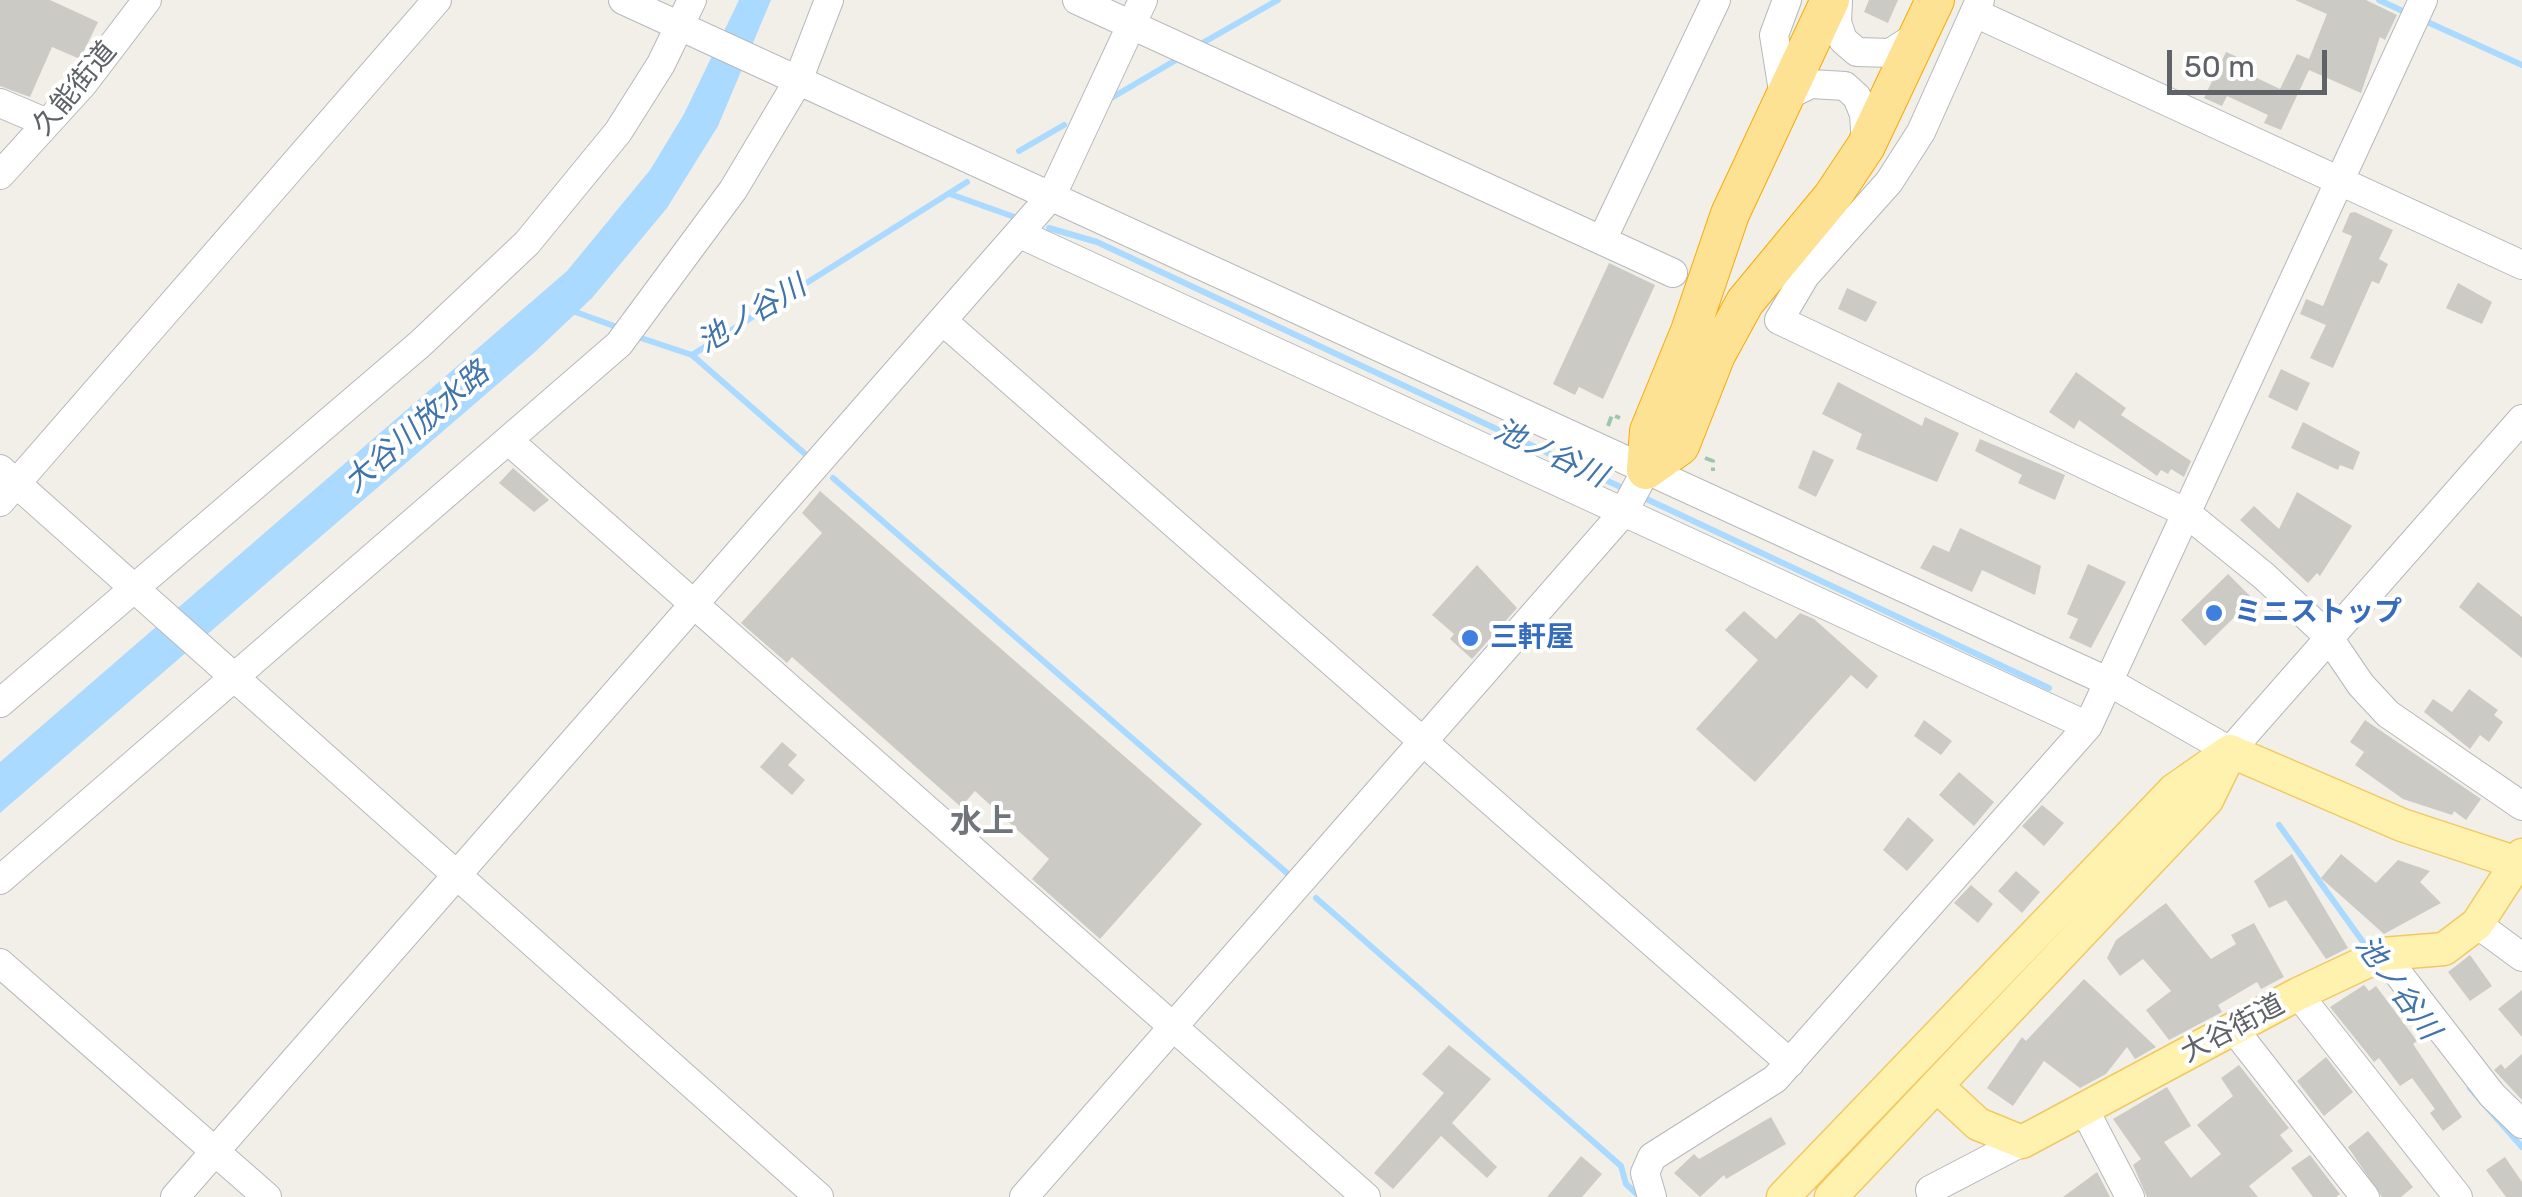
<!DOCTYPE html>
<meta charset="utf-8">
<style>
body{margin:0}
#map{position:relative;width:2522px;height:1197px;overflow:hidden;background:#f1efe8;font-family:Rubik,sans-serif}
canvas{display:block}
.scale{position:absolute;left:2167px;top:50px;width:160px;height:45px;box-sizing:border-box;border:5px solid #5f6368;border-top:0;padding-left:12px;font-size:30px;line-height:35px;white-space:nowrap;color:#5f6368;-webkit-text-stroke:8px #fff;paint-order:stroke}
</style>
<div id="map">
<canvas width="2522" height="1197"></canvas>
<div class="scale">50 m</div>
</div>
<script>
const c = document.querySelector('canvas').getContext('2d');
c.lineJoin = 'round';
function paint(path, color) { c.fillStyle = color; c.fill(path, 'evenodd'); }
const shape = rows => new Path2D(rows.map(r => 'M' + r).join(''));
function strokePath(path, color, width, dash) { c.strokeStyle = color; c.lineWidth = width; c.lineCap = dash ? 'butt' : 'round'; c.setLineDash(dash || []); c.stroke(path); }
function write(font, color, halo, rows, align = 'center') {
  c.font = font + ' Rubik,"Noto Sans JP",sans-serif'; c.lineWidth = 8; c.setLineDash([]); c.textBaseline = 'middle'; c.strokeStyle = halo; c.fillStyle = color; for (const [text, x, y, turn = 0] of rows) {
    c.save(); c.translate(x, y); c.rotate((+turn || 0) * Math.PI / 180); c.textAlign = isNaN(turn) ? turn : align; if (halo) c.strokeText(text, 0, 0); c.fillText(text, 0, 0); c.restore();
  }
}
paint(shape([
 [739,0,771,0,718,126,667,208,592,298,536,351,0,813,0,762,567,271,650,170,684,114]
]), '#aadaff');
strokePath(shape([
 [2379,0,2407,13],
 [2423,20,2522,65],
 [1199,45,1278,0],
 [1113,97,1176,60],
 [1019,151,1064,125],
 [950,194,1023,220],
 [1049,228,1097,242,1627,490],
 [573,311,614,326],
 [635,336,692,355,804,453],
 [692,355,967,182],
 [833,478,1287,873],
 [1638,495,2049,688],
 [2279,825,2368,949],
 [1316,898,1621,1166,1626,1184,1640,1197],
 [2470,1088,2522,1147]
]), '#aadaff', 6);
paint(shape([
 [0,0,50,0,98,22,80,59,52,47,30,97,0,86],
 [1869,0,1898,0,1888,23,1864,12],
 [2295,0,2366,0,2397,15,2385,40,2380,37,2361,93,2309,70,2281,130,2264,123,2268,115,2227,96,2222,106,2204,98,2226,52,2244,60,2240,70,2280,89,2297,54,2309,59,2327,14],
 [2355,212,2393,230,2379,259,2388,264,2379,284,2372,281,2333,368,2310,358,2326,325,2300,314,2306,299,2323,306,2352,236,2342,232,2350,213],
 [1609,263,1655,285,1603,399,1579,387,1575,395,1553,384],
 [2458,283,2492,302,2482,324,2446,308],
 [1847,288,1877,302,1866,322,1838,309],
 [2281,369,2310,383,2297,411,2268,397],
 [2076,372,2126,408,2121,415,2191,461,2184,477,2171,469,2168,474,2161,470,2157,476,2079,420,2074,429,2049,412],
 [1838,382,1922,426,1925,417,1959,433,1937,482,1856,449,1862,434,1822,414],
 [2303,422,2360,452,2353,470,2340,465,2338,470,2291,448],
 [1980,439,2065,475,2055,500,2018,483,2022,475,1975,451],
 [1813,450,1834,460,1816,497,1798,488],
 [513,468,549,500,534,512,499,483],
 [820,491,1202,824,1100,939,1032,879,1049,859,975,791,961,807,792,657,787,663,741,623,822,533,802,513],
 [2297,492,2352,526,2320,576,2317,573,2308,583,2240,520,2254,506,2279,529],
 [1960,528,2041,566,2035,595,1982,570,1972,592,1920,568,1933,545,1949,552],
 [2088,564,2126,582,2091,648,2069,638,2078,619,2067,614],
 [1477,565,1517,608,1472,659,1450,639,1454,634,1432,615],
 [2228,574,2253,599,2205,646,2181,620],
 [2478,582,2522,617,2522,658,2459,607],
 [1744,611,1776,639,1800,613,1814,619,1878,676,1867,689,1851,675,1755,782,1696,729,1758,660,1725,630],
 [2469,689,2498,710,2494,715,2503,722,2489,742,2480,735,2470,749,2424,712,2433,699,2452,712],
 [1924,720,1952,741,1941,755,1914,736],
 [2365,720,2481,799,2466,820,2454,811,2452,815,2403,799,2355,765,2364,752,2350,742],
 [782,742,797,755,788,765,805,780,792,795,760,767],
 [1959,772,1994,802,1974,826,1939,795],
 [2042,805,2064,823,2044,846,2022,826],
 [1908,817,1934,840,1907,871,1883,850],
 [2292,854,2348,948,2326,959,2286,900,2269,908,2254,881],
 [2341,854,2376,883,2398,860,2430,871,2420,882,2441,903,2384,934,2321,878],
 [2016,871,2040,892,2022,913,1998,891],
 [1971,885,1993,904,1978,923,1954,903],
 [2166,903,2211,959,2236,944,2231,935,2254,923,2284,977,2261,989,2257,982,2218,1005,2222,1012,2169,1040,2146,1010,2171,991,2143,959,2120,976,2107,958,2116,940],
 [2470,955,2492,986,2470,1001,2448,972],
 [2084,979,2156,1047,2135,1059,2127,1047,2106,1074,2080,1088,2044,1061,2013,1106,1987,1088,2022,1037,2026,1041],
 [2364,985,2369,991,2376,986,2417,1041,2413,1044,2462,1117,2443,1131,2430,1113,2435,1109,2412,1078,2400,1086,2379,1058,2374,1062,2330,1007],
 [2522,990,2522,1037,2498,1009],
 [1449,1045,1491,1079,1452,1123,1497,1167,1487,1178,1441,1136,1393,1189,1374,1173,1444,1093,1422,1074],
 [2522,1054,2522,1100,2494,1070,2501,1064,2505,1069],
 [2326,1057,2353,1092,2324,1116,2297,1081],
 [2239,1065,2289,1128,2280,1135,2293,1151,2249,1186,2258,1197,2147,1197,2133,1165,2141,1159,2113,1119,2167,1087,2191,1126,2164,1142,2191,1178,2221,1154,2197,1125,2233,1096,2221,1078],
 [1771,1117,1786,1144,1726,1179,1724,1175,1700,1197,1674,1173,1694,1154,1699,1159],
 [2368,1131,2413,1187,2401,1197,2382,1197,2348,1147],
 [2310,1155,2340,1194,2336,1197,2313,1197,2291,1168],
 [1581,1156,1602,1174,1582,1197,1547,1197],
 [2505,1157,2522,1182,2522,1197,2506,1197,2486,1170],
 [2097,1172,2110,1197,2063,1197]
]), '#cccac5');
const minor = shape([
 [623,0,2109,682,2230,751,2522,419],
 [1077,0,1673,273],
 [1787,0,1774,35,1784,97,1811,84,1845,86,1857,97,1864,114,1866,144],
 [1838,0,1837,22,1843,40,1857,52,1890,53,1921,33],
 [1980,0,1921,132,1889,182,1805,276,1779,320,2185,512,2264,576,2327,635,2361,685,2388,714,2522,806],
 [1975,13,2522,265],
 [0,103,47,123],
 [0,175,83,84,147,0],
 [1020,234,2088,726],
 [1602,240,1716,0],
 [944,322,1790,1063],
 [509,441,1366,1197],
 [0,469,819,1197],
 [0,502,437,0],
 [0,703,420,344,527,243,618,132,661,64,692,0],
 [0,880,619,344,733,190,797,83,829,0],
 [2477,924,2522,957],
 [2383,954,2492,1095,2522,1124],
 [0,963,267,1197],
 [2298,994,2458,1197],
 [2233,1028,2365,1197],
 [2084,1109,2130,1197],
 [175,1197,1052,195,1143,0],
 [1024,1197,1623,513,1646,470],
 [1652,1197,1645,1173,1652,1157,1775,1079,2088,726,2423,0],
 [1932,1197,1930,1190,2022,1142]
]);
const major = shape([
 [2230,751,2402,825,2517,863],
 [1937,1086,1978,1124,2022,1142,2298,994,2383,954,2444,949,2477,924,2522,855],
 [1783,1197,2174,790,2230,751],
 [1831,1197,2207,800,2229,755]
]);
const highway = shape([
 [1646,470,1680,446,1716,355,1745,302,1832,197,1866,146,1935,0],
 [1646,470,1649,431,1690,331,1730,214,1830,0]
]);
strokePath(minor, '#b5b8bc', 30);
strokePath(major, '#f2c960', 35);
strokePath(highway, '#f9ab00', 40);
strokePath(shape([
 [1608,426,1612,415,1620,418],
 [1705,458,1713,461,1713,471]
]), '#9cc7a9', 4, [10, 5]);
strokePath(minor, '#fff', 28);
strokePath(major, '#fff2af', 32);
strokePath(highway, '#fde293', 38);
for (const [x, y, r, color] of [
 [2214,613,10,"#3f7fe0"],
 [1470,638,10,"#3f7fe0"]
]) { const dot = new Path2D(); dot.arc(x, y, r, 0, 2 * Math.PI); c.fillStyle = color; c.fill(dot); strokePath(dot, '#fff', 4); }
write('28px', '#5f6368', '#fff', [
 ["久能街道",75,89,-50],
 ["大谷街道",2233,1029,-28]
]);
write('bold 28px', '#366cbe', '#fff', [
 ["ミニストップ",2234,613],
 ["三軒屋",1490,638]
], 'left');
write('italic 30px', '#4174aa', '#fff', [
 ["池ノ谷川",752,315,-31],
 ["大谷川放水路",417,428,-41],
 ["池ノ谷川",1550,454,25],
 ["池ノ谷川",2397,988,54]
]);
write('bold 32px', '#70757a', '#fff', [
 ["水上",982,823]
]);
</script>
